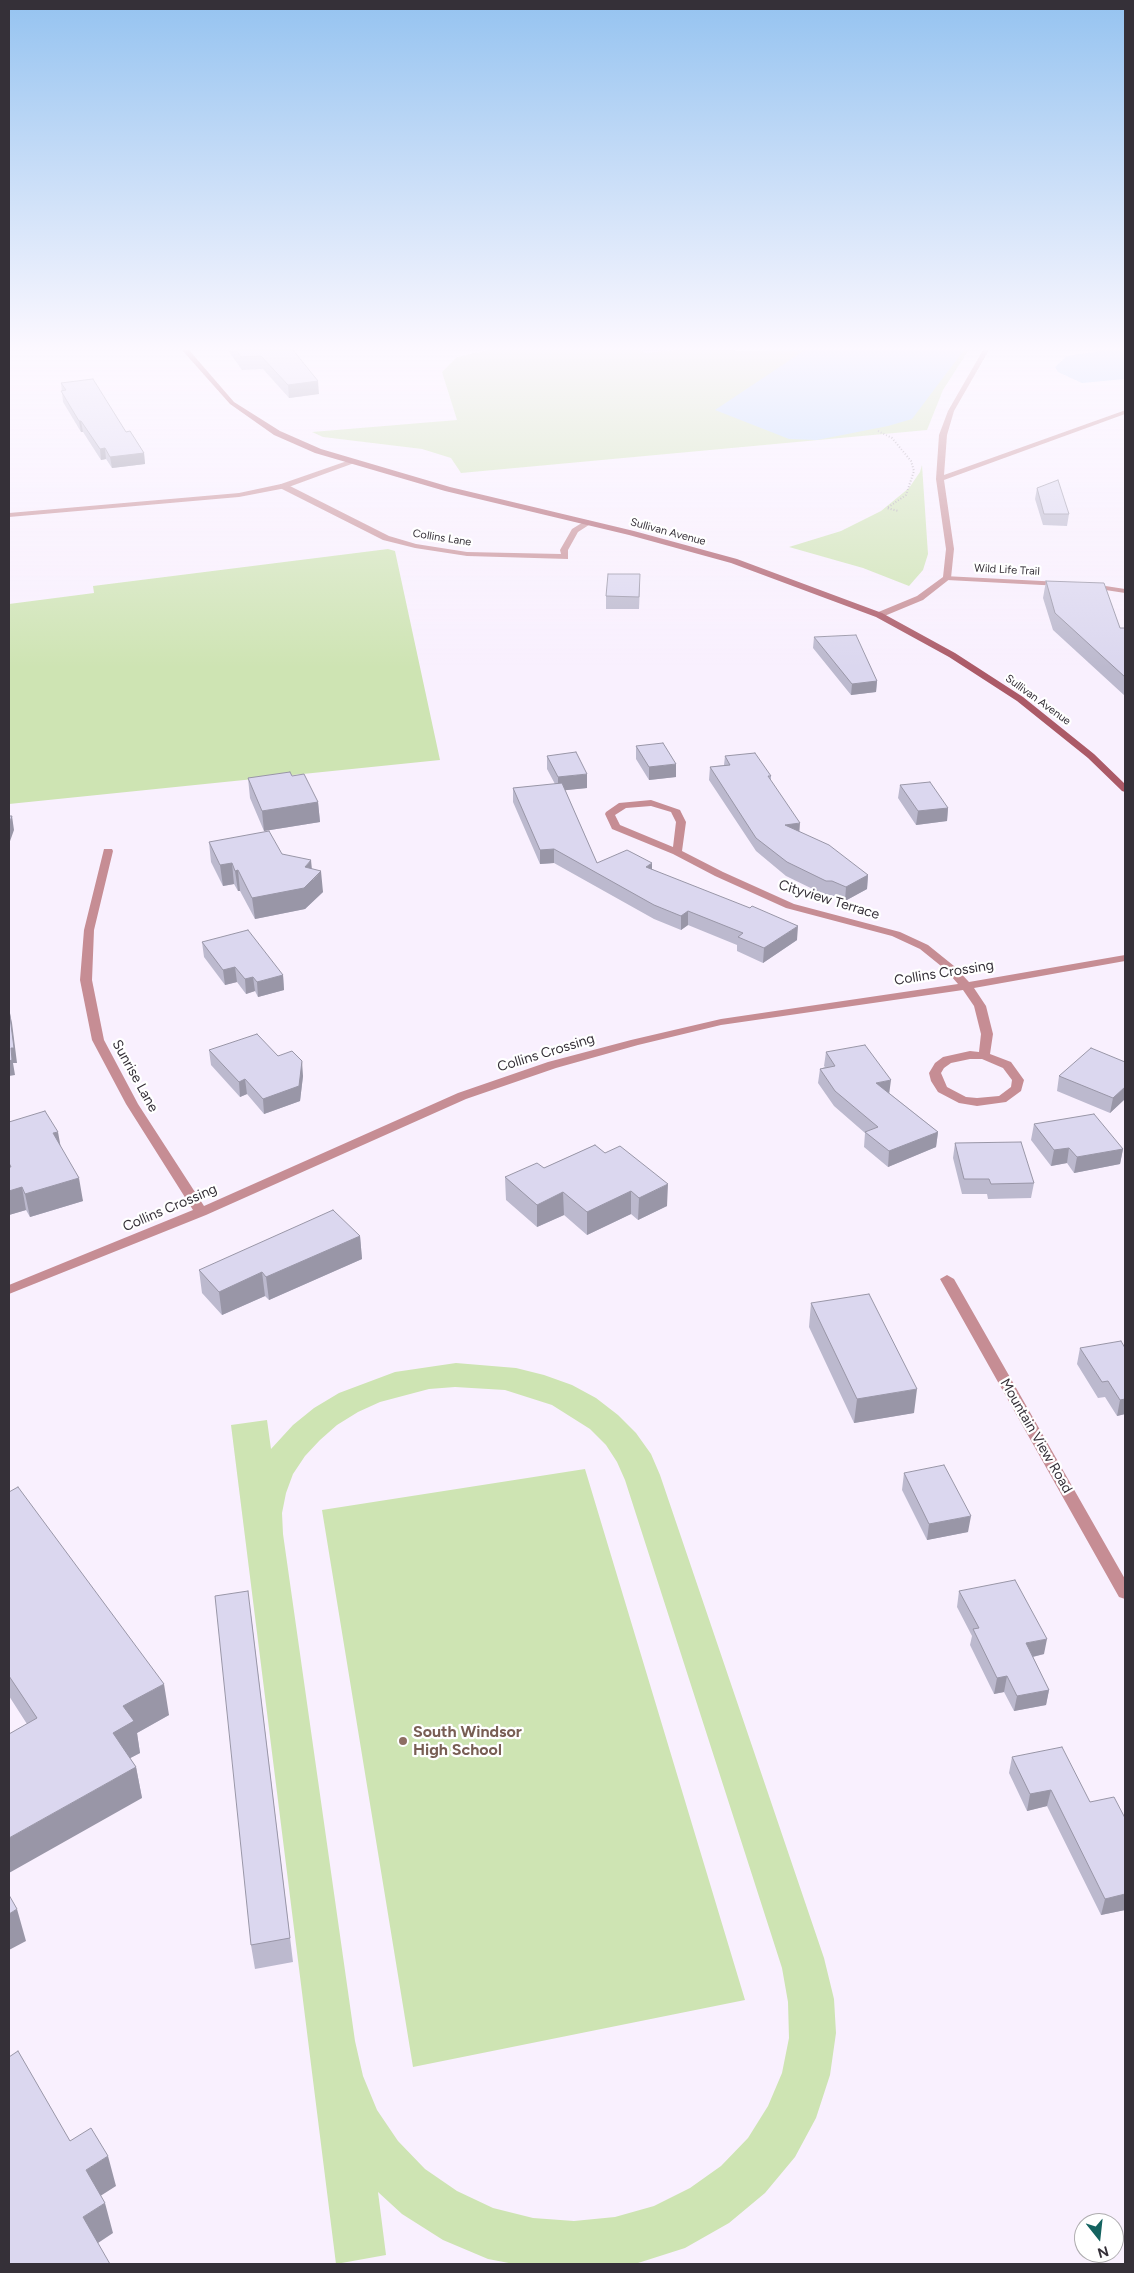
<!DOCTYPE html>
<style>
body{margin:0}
#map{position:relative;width:1134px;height:2273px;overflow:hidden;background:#f9f0fe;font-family:Figtree,sans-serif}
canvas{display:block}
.frame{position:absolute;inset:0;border:10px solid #353038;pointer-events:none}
.north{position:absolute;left:1074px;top:2213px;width:50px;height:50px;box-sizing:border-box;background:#fff;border:1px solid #aeacaf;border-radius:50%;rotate:164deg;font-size:14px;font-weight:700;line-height:20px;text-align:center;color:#353038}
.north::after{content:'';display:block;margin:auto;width:18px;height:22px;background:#146360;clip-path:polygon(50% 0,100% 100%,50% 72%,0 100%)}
</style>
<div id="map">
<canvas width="1134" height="2273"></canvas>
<div class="frame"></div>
<div class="north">N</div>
</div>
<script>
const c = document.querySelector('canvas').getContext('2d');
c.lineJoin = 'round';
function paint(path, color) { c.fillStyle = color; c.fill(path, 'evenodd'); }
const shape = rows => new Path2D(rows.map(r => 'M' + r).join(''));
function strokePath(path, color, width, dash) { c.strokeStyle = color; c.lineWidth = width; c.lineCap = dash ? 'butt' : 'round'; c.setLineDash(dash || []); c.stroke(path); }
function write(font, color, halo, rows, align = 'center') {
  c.font = font + ' Figtree,sans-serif'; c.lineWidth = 4.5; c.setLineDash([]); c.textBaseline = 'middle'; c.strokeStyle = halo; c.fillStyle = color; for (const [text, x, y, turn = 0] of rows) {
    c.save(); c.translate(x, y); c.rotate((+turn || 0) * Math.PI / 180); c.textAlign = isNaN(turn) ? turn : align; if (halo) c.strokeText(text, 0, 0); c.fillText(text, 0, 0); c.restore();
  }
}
paint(shape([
 [488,350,641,350,646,353,675,350,968,351,943,390,927,430,461,473,451,458,422,449,323,437,312,432,457,420,442,372,457,357],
 [922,465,928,554,923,570,909,586,863,568,789,547,841,531,881,511,909,488,920,472],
 [388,549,395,551,440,760,9,804,9,604,94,593,93,586],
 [456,1363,516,1368,544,1375,572,1385,596,1398,618,1415,636,1433,651,1454,660,1475,824,1958,834,1999,836,2033,830,2075,816,2118,795,2157,765,2193,729,2223,685,2248,638,2263,514,2264,488,2259,443,2240,402,2214,378,2192,386,2255,336,2264,231,1425,267,1420,271,1449,293,1425,314,1408,339,1393,395,1372],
 [455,1387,505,1390,552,1405,590,1429,606,1445,617,1462,625,1480,782,1968,788,2002,789,2038,782,2073,768,2106,748,2138,721,2166,690,2188,654,2206,615,2217,574,2221,533,2218,493,2208,457,2191,425,2169,398,2141,377,2110,363,2076,355,2041,283,1534,282,1513,286,1493,293,1474,305,1456,320,1440,337,1425,358,1412,380,1402,429,1389],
 [585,1469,745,2000,413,2067,322,1510]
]), '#cee4b3');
paint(shape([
 [805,350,964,350,912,419,888,426,817,440,789,439,715,410],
 [1100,351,1125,351,1125,379,1082,383,1058,372,1055,367,1067,356]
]), '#bad9fb');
strokePath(shape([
 [878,431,892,438,911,461,914,471,906,495,887,508,898,511]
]), '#aba3af', 2, [1, 2]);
paint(shape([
 [280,484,286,484,389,536,416,544,467,552,561,554,560,550,572,529,585,521,592,523,578,532,568,550,568,559,467,556,415,548,383,540,280,488,280,484],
 [944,576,1061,582,1065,584,1061,586,947,580,943,578,944,576],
 [1086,583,1125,589,1125,593,1086,587,1086,583],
 [651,800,680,810,686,822,682,851,723,872,794,904,900,932,928,945,954,966,969,982,1125,955,1125,961,974,988,986,1006,993,1034,990,1054,1011,1062,1024,1080,1021,1091,1006,1102,977,1106,959,1103,938,1092,931,1081,929,1073,935,1063,943,1057,970,1051,979,1052,981,1034,974,1006,963,990,721,1025,638,1045,556,1068,466,1099,206,1215,9,1294,9,1285,193,1210,126,1104,92,1040,80,980,84,930,104,849,112,849,113,851,94,930,92,980,104,1040,138,1104,204,1206,458,1093,548,1062,631,1040,721,1019,958,984,946,970,920,949,892,936,786,908,715,876,673,854,612,829,605,814,606,812,619,803,651,800],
 [651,806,671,812,676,822,673,847,620,825,615,815,626,808,651,806],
 [970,1059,982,1059,1003,1068,1012,1080,1011,1087,999,1096,977,1098,966,1097,947,1087,941,1073,944,1068,951,1063,970,1059],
 [947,1275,954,1279,1125,1579,1125,1599,1119,1597,940,1279,947,1275]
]), '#c68d94');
paint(shape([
 [983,350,989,350,954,411,947,435,944,475,1123,411,1125,410,1125,414,944,480,954,549,951,578,923,600,882,617,876,617,876,613,917,596,943,577,946,549,936,479,939,435,948,411,983,350],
 [350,460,357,462,286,488,239,497,9,517,9,513,239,493,281,484,350,460]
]), '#c68d94');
paint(shape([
 [182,350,189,350,234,402,280,431,321,449,450,487,634,531,737,559,882,613,955,653,1023,697,1094,754,1125,784,1125,792,1122,791,1088,758,1017,701,949,657,876,617,731,563,629,535,445,491,315,453,274,435,230,404,182,350]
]), '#ab5a67');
paint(shape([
 [228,350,293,350,319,394,289,398,263,369,242,370],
 [61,383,126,432,144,453,145,464,112,468,106,459,101,460,83,432,81,432,63,402],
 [1037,488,1069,514,1067,526,1043,525,1035,499],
 [1046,581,1120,628,1125,628,1125,696,1053,630,1043,598],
 [640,586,639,609,606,609,606,596],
 [814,637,877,681,876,692,851,695,813,648],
 [636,746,676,777,649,780,636,759],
 [547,756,587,788,565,790,597,863,652,869,797,940,763,963,737,951,737,945,688,925,681,930,654,919,554,863,540,864,513,802,513,788,555,784,547,769],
 [725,756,771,776,771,781,799,831,868,875,867,889,845,901,831,895,825,895,786,876,756,851,709,780,710,767,724,765],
 [292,776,318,802,320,822,264,831,250,798,248,778],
 [900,785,948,808,947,821,916,825,898,798],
 [209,842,282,854,312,869,323,892,305,909,255,919,240,891,238,891,234,884,223,886,211,862],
 [202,942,283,975,284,990,258,997,255,991,246,994,237,982,225,985,204,957],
 [209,1050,278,1056,303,1076,300,1101,264,1114,247,1094,240,1097,211,1065],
 [826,1052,889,1093,938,1132,936,1147,888,1167,864,1147,865,1133,834,1106,818,1083,820,1069,825,1067,824,1066],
 [1125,1062,1125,1099,1110,1113,1057,1091,1059,1076],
 [9,1122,60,1146,83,1201,30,1217,26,1210,9,1215],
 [1034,1124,1123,1149,1120,1164,1074,1173,1067,1163,1051,1166,1031,1140],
 [955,1143,1034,1183,1031,1198,988,1199,987,1194,962,1194,953,1158],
 [595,1145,667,1206,638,1220,631,1214,587,1235,564,1215,537,1227,506,1200,505,1177,544,1168],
 [360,1236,362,1259,269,1300,265,1296,222,1315,202,1293,199,1270],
 [811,1303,914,1413,854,1423,809,1327],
 [1080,1348,1125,1348,1125,1414,1117,1416,1105,1397,1098,1398,1077,1364],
 [904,1473,968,1532,927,1540,902,1490],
 [9,1492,169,1715,137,1733,140,1753,130,1758,136,1767,142,1798,27,1724,9,1696],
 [959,1591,1044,1654,1033,1657,1049,1690,1046,1705,1014,1711,1004,1692,994,1694,970,1645,972,1636,957,1607],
 [251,1615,293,1962,255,1969,251,1945],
 [1012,1757,1090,1802,1125,1910,1101,1915,1047,1806,1027,1811,1009,1773]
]), '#bcb9ce');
paint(shape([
 [318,381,319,394,289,398,288,385],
 [79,421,81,421,83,432,81,432],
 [105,448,106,459,101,460,100,449],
 [144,453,145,464,112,468,110,457],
 [877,681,876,692,851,695,852,684],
 [676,764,676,777,649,780,649,767],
 [587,774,587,788,558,791,558,777],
 [318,802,320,822,264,831,262,811],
 [948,808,947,821,916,825,918,811],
 [12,816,14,830,9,844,9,824],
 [800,823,799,837,785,825],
 [554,849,554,863,540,864,540,850],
 [311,860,313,880,321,871,323,892,305,909,255,919,252,898,305,867],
 [232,863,234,884,223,886,220,865],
 [652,863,652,877,646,867],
 [238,870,240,891,238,891,235,871],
 [868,875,867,889,845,901,846,887],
 [688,911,688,925,681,930,681,916],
 [798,926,797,940,763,963,764,948],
 [235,967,237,982,225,985,223,970],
 [283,975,284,990,258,997,257,982],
 [253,977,255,991,246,994,245,979],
 [9,1009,12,1023,17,1063,13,1063,15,1075,9,1076,9,1061,11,1048],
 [302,1061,303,1076,300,1101,264,1114,263,1099],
 [245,1079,247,1094,240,1097,239,1082],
 [891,1080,889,1095,876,1083],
 [1125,1087,1125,1099,1110,1113,1113,1098],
 [58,1132,62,1154,53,1133],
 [938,1132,936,1147,888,1167,889,1151],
 [1069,1148,1067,1163,1051,1166,1054,1150],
 [1123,1149,1120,1164,1074,1173,1077,1157],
 [79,1178,83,1201,30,1217,25,1194],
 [668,1184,667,1206,638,1220,639,1198],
 [22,1187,26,1210,9,1215,9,1191],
 [631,1191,631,1214,587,1235,587,1212],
 [563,1192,564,1215,537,1227,537,1205],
 [360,1236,362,1259,269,1300,266,1277],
 [262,1272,265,1296,222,1315,219,1292],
 [917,1389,914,1413,854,1423,857,1399],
 [1125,1399,1125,1414,1117,1416,1120,1400],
 [971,1516,968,1532,927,1540,929,1524],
 [1047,1639,1044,1654,1023,1659,1026,1643],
 [1007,1676,1004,1692,994,1694,997,1678],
 [164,1684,169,1715,137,1733,140,1753,119,1764,113,1733,123,1706],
 [1049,1690,1046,1705,1014,1711,1017,1696],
 [136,1767,142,1798,9,1873,9,1838],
 [1051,1790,1047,1806,1027,1811,1030,1794],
 [1125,1894,1125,1910,1101,1915,1105,1899],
 [17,1909,26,1941,9,1950,9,1914],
 [108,2156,116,2186,94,2200,86,2170],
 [105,2203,113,2233,92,2247,83,2217]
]), '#9996a7');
const building = shape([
 [236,350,293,350,318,381,288,385,261,356,241,357,236,350],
 [93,379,126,432,130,431,144,453,110,457,105,448,100,449,81,421,79,421,61,391,66,390,61,383,93,379],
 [1058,480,1069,514,1044,514,1037,488,1058,480],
 [608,574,640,574,639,597,606,596,608,574],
 [1046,581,1104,583,1120,628,1125,628,1125,677,1055,613,1046,581],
 [856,635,877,681,852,684,814,637,856,635],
 [663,743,676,764,649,767,636,746,663,743],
 [576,752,587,774,558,777,547,756,576,752],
 [755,753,771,776,768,776,800,823,785,825,829,845,868,875,846,887,832,881,826,881,787,862,756,838,710,767,730,765,725,756,755,753],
 [290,772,292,776,304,774,318,802,262,811,248,778,290,772],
 [930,782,948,808,918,811,900,785,930,782],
 [562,783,597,863,627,850,652,863,646,867,750,908,752,906,798,926,764,948,738,937,743,933,688,911,681,916,654,905,554,849,540,850,513,788,562,783],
 [9,816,12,816,9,824,9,816],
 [269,831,282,854,311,860,305,867,321,871,304,888,252,898,238,870,235,871,232,863,220,865,209,842,269,831],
 [248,930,283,975,257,982,253,977,245,979,235,967,223,970,202,942,248,930],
 [9,1009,14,1048,11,1048,12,1060,9,1061,9,1009],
 [257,1034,278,1056,292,1051,302,1061,299,1086,263,1099,245,1079,239,1082,209,1050,257,1034],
 [865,1045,891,1080,876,1083,938,1132,889,1151,865,1132,878,1127,835,1091,820,1069,835,1066,826,1052,865,1045],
 [1091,1048,1125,1062,1125,1087,1113,1098,1059,1076,1091,1048],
 [45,1111,58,1132,53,1133,79,1178,25,1194,22,1187,9,1191,9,1167,11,1167,9,1163,9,1122,45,1111],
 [1094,1114,1123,1149,1077,1157,1069,1148,1054,1150,1034,1124,1094,1114],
 [1021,1142,1034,1183,991,1184,989,1179,964,1179,955,1143,1021,1142],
 [595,1145,605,1153,620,1146,668,1184,639,1198,631,1191,587,1212,563,1192,537,1205,505,1177,537,1163,544,1168,595,1145],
 [333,1210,360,1236,266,1277,262,1272,219,1292,199,1270,333,1210],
 [869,1294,917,1389,857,1399,811,1303,869,1294],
 [1121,1341,1125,1348,1125,1399,1120,1400,1108,1381,1102,1382,1080,1348,1121,1341],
 [944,1465,971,1516,929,1524,904,1473,944,1465],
 [18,1487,164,1684,123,1706,134,1721,113,1733,136,1767,9,1838,9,1734,37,1718,9,1676,9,1492,18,1487],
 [1015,1580,1047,1639,1026,1643,1049,1690,1017,1696,1007,1676,997,1678,973,1629,979,1628,959,1591,1015,1580],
 [248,1591,290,1938,251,1945,215,1596,248,1591],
 [1062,1747,1090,1802,1114,1797,1125,1818,1125,1894,1105,1899,1051,1790,1030,1794,1012,1757,1062,1747],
 [9,1895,17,1909,9,1914,9,1895],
 [18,2051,70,2141,91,2128,108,2156,86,2170,105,2203,83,2217,110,2264,9,2264,9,2057,18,2051]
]);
paint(building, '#dbd7ef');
strokePath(building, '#9996a7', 1);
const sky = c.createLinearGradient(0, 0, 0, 668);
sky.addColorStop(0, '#95c3f0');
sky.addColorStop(0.52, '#fcf8ff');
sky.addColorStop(1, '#fcf8ff00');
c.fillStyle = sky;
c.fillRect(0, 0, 1134, 668);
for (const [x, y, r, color] of [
 [403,1741,5,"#8d6e63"]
]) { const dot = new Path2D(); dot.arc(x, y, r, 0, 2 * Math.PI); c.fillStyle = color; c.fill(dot); strokePath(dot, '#fff', 2); }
write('11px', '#353038', '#fff', [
 ["Sullivan Avenue",668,532,15],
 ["Collins Lane",442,538,9],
 ["Wild Life Trail",1007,570,3],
 ["Sullivan Avenue",1038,700,36]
]);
write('14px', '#353038', '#fff', [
 ["Cityview Terrace",829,900,17],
 ["Collins Crossing",944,973,-9],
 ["Collins Crossing",546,1053,-17],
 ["Sunrise Lane",135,1076,61],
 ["Collins Crossing",170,1208,-23],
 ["Mountain View Road",1036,1436,60]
]);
write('bold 16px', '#785e54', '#fff', [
 ["South Windsor",413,1732],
 ["High School",413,1750]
], 'left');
</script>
